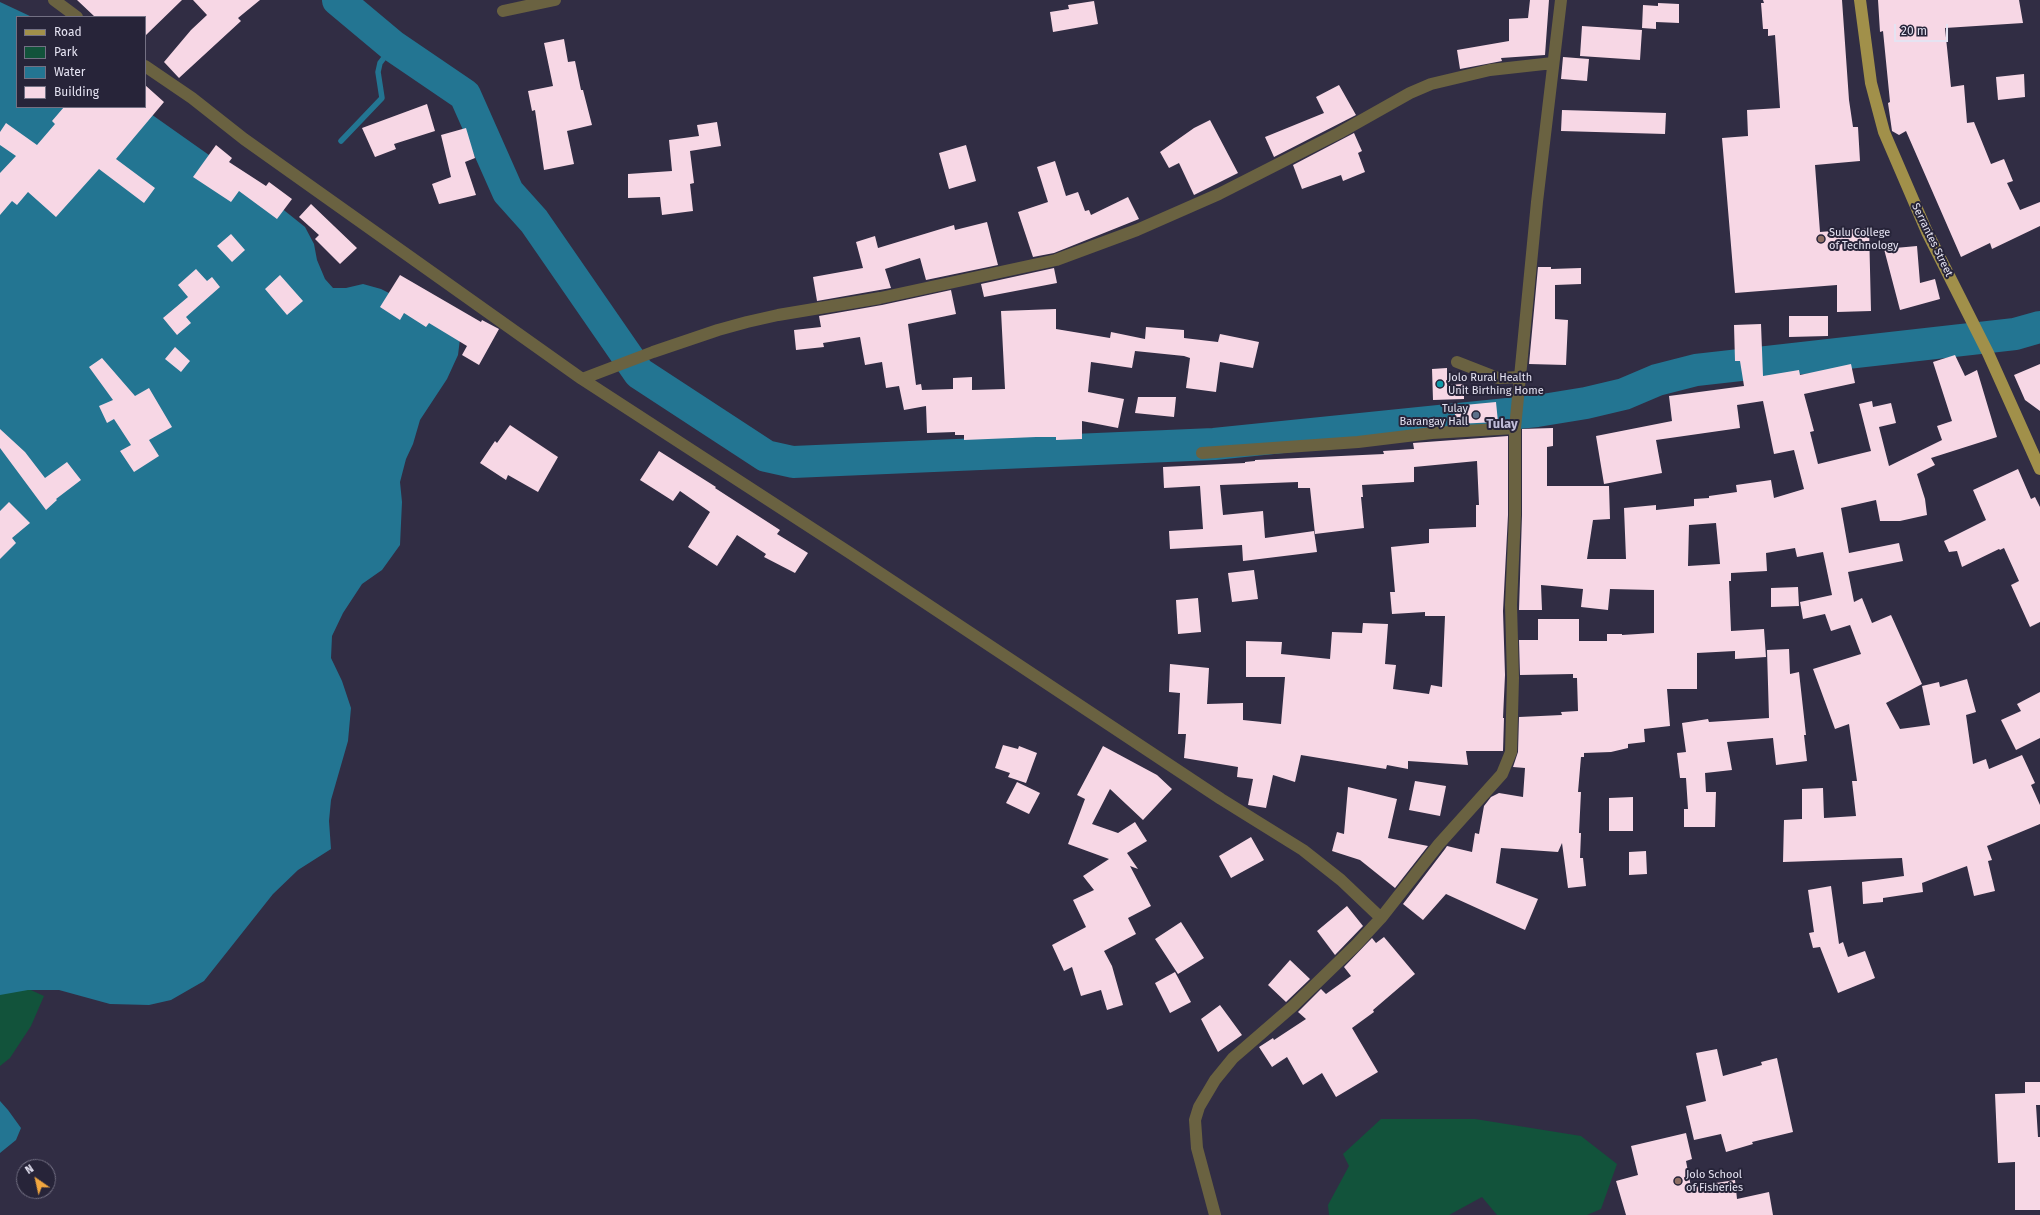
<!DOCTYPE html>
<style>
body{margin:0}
#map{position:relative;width:2040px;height:1215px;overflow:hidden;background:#312d44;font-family:"Fira Sans",sans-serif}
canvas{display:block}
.legend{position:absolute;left:16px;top:16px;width:130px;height:92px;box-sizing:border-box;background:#272439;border:1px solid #737083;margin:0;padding:5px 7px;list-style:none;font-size:12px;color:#e5e3f2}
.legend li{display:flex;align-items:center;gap:8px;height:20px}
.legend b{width:20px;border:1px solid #737083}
.north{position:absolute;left:16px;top:1159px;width:40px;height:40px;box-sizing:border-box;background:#272439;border:1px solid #737083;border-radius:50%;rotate:326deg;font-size:11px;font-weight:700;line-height:16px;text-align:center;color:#e5e3f2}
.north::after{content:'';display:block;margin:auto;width:14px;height:18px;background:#f1a63f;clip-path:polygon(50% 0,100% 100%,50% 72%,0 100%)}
.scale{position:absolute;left:1894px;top:24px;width:54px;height:18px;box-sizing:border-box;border:2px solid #e5e3f2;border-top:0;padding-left:5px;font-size:12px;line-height:14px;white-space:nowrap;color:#e5e3f2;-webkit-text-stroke:3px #272439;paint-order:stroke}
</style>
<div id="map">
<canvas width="2040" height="1215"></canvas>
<ul class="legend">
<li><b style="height:5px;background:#a1904a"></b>Road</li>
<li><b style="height:11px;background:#12533b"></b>Park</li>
<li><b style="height:11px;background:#237592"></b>Water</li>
<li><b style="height:11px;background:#f7d7e5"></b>Building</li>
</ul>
<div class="north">N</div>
<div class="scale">20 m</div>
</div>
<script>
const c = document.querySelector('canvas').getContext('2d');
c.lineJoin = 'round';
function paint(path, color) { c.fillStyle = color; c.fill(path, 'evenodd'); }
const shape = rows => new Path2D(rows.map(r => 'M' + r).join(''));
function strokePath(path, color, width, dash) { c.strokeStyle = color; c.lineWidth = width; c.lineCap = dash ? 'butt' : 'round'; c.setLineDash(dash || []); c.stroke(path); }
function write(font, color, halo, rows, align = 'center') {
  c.font = font + ' "Fira Sans",sans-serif'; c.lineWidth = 4; c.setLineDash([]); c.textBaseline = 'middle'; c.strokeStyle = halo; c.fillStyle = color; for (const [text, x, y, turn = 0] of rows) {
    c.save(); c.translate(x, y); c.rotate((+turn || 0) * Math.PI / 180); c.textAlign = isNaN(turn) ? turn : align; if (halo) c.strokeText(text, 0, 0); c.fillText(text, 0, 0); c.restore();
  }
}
paint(shape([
 [0,947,11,981,44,996,31,1026,10,1058,0,1066],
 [1381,1119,1475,1119,1581,1136,1617,1164,1601,1209,1587,1215,1497,1215,1482,1197,1449,1215,1329,1215,1328,1205,1349,1166,1343,1154]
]), '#12533b');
paint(shape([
 [0,2,32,17,17,17,17,107,141,107,260,191,305,227,314,244,317,260,325,279,333,288,346,288,363,284,381,289,405,301,460,339,458,355,447,379,420,420,413,444,406,459,400,482,402,502,400,545,382,570,362,584,343,613,332,636,331,658,342,681,351,708,348,741,331,800,329,821,331,849,298,870,273,894,204,981,171,1000,149,1005,110,1004,59,990,28,990,0,995],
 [0,1101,8,1110,21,1128,16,1140,0,1153]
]), '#237592');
strokePath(shape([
 [341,141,382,98,378,72,380,63,393,46]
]), '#237592', 5.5);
strokePath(shape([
 [338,0,393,46,465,95,508,192,534,221,639,373,766,456,793,462,1214,444,1537,411,1586,403,1624,394,1657,380,1696,370,2015,334,2040,327]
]), '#237592', 32);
paint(shape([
 [77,0,182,0,145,36,145,17,95,17],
 [193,0,260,0,238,18,241,21,179,78,164,62,191,30,207,15],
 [1530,0,1549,0,1545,55,1501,58,1502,61,1460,69,1457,50,1509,41,1509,19,1528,18],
 [1763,0,1842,0,1849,100,1853,127,1858,127,1860,161,1815,165,1820,232,1869,228,1871,311,1837,312,1837,285,1735,293,1722,138,1748,136,1747,110,1780,108,1775,35,1768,36,1768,29,1763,29,1761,3,1764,3],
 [1878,0,2019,0,2023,23,1945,28,1951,87,1964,85,1967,123,1974,122,1991,164,2004,159,2013,181,2007,183,2020,210,2040,202,2040,226,1992,249,1990,243,1961,257,1906,131,1899,135,1892,131,1888,103,1890,102,1883,31,1880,32],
 [1094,1,1098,24,1053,32,1050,12,1069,9,1068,5],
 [1658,3,1679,4,1679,23,1656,22,1656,29,1642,28,1643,5,1658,6],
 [1582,26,1642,30,1640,60,1580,56],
 [564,39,568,62,575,61,581,90,583,90,592,125,567,131,574,164,544,170,535,110,532,111,528,91,553,86,544,43],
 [1563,57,1589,59,1587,81,1561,79],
 [2024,74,2025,97,1998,100,1996,77],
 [145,85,164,102,116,159,155,188,144,203,99,169,56,217,28,192,17,205,12,201,0,215,0,173,16,156,0,145,0,132,6,123,37,145,55,124,52,121,64,107,145,107],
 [1339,85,1356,115,1274,157,1265,137,1324,113,1316,97],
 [427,104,435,131,394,144,396,149,375,157,362,128],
 [1562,110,1666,113,1665,134,1561,131],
 [1210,120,1238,173,1194,195,1179,163,1169,168,1160,152,1194,128],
 [717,122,721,146,690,151,694,183,690,184,693,211,662,215,660,197,628,198,628,174,672,171,669,140,699,136,697,125],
 [466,128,475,158,465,162,476,195,439,204,432,184,451,177,441,135],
 [1354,133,1362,151,1358,153,1365,172,1343,181,1341,175,1302,189,1293,165],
 [216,145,232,158,229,162,266,186,269,182,292,199,277,219,239,191,231,202,193,177],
 [966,145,976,181,949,189,939,153],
 [1055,161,1066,196,1078,192,1085,211,1089,210,1091,215,1128,197,1139,219,1054,253,1033,257,1018,212,1048,202,1037,167],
 [311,204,357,248,340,264,315,239,319,235,299,217],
 [987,222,998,265,926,280,920,258,885,269,891,288,817,301,813,277,863,268,856,242,875,236,878,248,954,225,955,230],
 [231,234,245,250,232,262,217,246],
 [1917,246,1920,283,1935,279,1940,299,1900,310,1884,249],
 [1538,267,1551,267,1551,269,1581,268,1581,284,1555,285,1555,319,1568,320,1566,365,1529,364],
 [1054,268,1057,283,984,297,981,284],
 [196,269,207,281,212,277,220,287,186,317,191,323,177,335,163,318,188,297,178,285],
 [280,275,303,301,287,315,265,289],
 [400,275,481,322,482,320,499,329,479,365,462,355,467,346,429,323,426,327,404,313,400,320,380,307],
 [951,290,956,314,908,324,916,385,921,384,922,390,953,389,953,378,972,377,972,390,1005,389,1001,311,1056,309,1056,329,1110,338,1111,332,1145,339,1146,327,1184,330,1184,338,1218,342,1220,334,1259,342,1253,368,1220,362,1216,392,1186,388,1190,358,1184,356,1135,351,1132,368,1091,362,1088,392,1124,399,1118,428,1082,421,1082,439,1056,440,1056,437,1036,437,964,440,964,435,955,435,955,432,927,433,926,406,904,410,899,386,886,388,882,362,865,365,860,337,823,343,824,347,796,350,794,330,821,327,819,316,882,305],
 [1789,316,1828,316,1828,336,1789,337],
 [1761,324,1763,376,1799,370,1800,375,1851,364,1855,383,1804,394,1814,431,1810,432,1818,464,1871,451,1859,404,1872,401,1873,407,1891,403,1896,423,1879,427,1889,466,1942,440,1937,426,1952,421,1933,362,1955,355,1965,376,1977,370,1997,437,1931,458,1935,465,1917,474,1925,499,1927,515,1900,521,1880,521,1876,500,1841,508,1849,553,1899,543,1903,561,1848,572,1854,602,1862,598,1872,623,1891,615,1922,684,1886,703,1900,729,1930,725,1922,686,1939,682,1940,687,1967,679,1976,712,1966,715,1973,764,1986,759,1989,769,2022,755,2035,783,2031,785,2040,805,2040,824,1987,846,1992,860,1988,861,1995,891,1974,896,1967,866,1922,883,1923,892,1883,898,1883,902,1863,904,1862,882,1904,876,1902,858,1783,862,1784,820,1802,819,1802,789,1823,788,1824,818,1856,816,1852,781,1857,781,1849,724,1835,729,1813,669,1861,654,1850,625,1831,631,1825,614,1803,619,1800,602,1832,595,1823,552,1797,557,1795,548,1766,553,1767,571,1731,573,1731,581,1729,581,1731,631,1764,629,1766,657,1735,659,1735,651,1697,653,1697,689,1667,689,1670,726,1644,729,1645,742,1628,744,1628,748,1611,752,1584,753,1584,757,1581,757,1578,792,1581,792,1579,833,1581,833,1580,858,1583,858,1586,886,1568,888,1562,843,1558,852,1501,848,1496,883,1538,899,1525,930,1446,894,1423,920,1403,904,1445,849,1447,846,1472,852,1475,833,1479,834,1484,806,1491,797,1499,793,1523,797,1525,768,1513,767,1518,752,1519,717,1562,715,1561,712,1578,711,1577,678,1573,678,1573,674,1520,675,1519,640,1538,640,1538,619,1579,619,1579,641,1607,641,1607,634,1622,634,1622,635,1654,633,1654,590,1610,589,1608,610,1581,607,1583,589,1541,585,1542,610,1519,610,1522,515,1522,429,1553,428,1553,446,1547,447,1547,486,1609,486,1610,519,1593,520,1587,559,1626,559,1624,508,1656,505,1656,510,1694,506,1694,499,1709,498,1709,496,1737,492,1736,485,1771,480,1774,498,1804,489,1794,450,1774,454,1763,401,1737,405,1740,428,1656,440,1662,473,1604,484,1596,436,1672,421,1669,396,1744,386,1740,361,1735,361,1734,325],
 [1716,523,1720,564,1688,566,1689,525],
 [175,347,190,361,181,372,165,359],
 [102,358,135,396,149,388,172,427,149,440,159,456,134,472,120,451,131,445,114,419,107,423,99,406,113,400,89,367],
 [2040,364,2040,411,2025,400,2014,375],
 [1447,368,1447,385,1464,384,1464,399,1433,400,1432,369],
 [1138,397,1176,397,1174,417,1135,413],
 [1496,402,1498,422,1456,424,1454,406],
 [510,425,558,457,538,492,508,475,506,480,480,463,495,441,497,443],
 [0,429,25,452,45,478,67,462,81,480,56,499,57,500,46,510,0,448],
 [1508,436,1508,515,1503,611,1505,675,1503,718,1504,718,1503,751,1466,751,1468,765,1408,761,1408,769,1387,765,1386,769,1301,755,1295,782,1273,775,1266,808,1248,805,1253,779,1237,777,1238,767,1184,758,1186,734,1178,734,1180,693,1169,692,1170,664,1209,668,1207,704,1243,703,1243,720,1281,724,1285,677,1246,677,1246,641,1282,642,1281,654,1330,659,1332,632,1362,633,1363,623,1388,624,1385,664,1396,665,1393,689,1429,694,1431,685,1442,687,1445,616,1425,616,1425,612,1392,614,1390,592,1395,592,1391,547,1429,543,1429,529,1476,527,1476,505,1479,505,1477,461,1414,467,1414,482,1362,485,1363,497,1361,497,1364,528,1315,534,1310,488,1298,488,1298,482,1220,485,1223,515,1263,511,1265,538,1314,531,1317,552,1243,561,1242,545,1170,549,1169,531,1203,529,1200,486,1164,488,1163,467,1245,463,1245,462,1255,461,1255,460,1384,454,1383,451,1414,449,1413,443],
 [659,451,716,487,715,488,780,530,777,534,808,553,795,573,764,557,766,554,737,535,717,566,688,547,710,512,680,491,673,501,640,480],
 [2018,469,2031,499,2035,497,2040,507,2040,622,2030,627,2011,585,2019,581,2004,548,2000,550,1999,549,1962,567,1957,551,1949,552,1944,541,1986,520,1973,490],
 [9,502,30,523,12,538,16,543,0,559,0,511],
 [1254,570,1258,599,1232,602,1228,573],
 [1798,587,1799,606,1771,607,1771,588],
 [1198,598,1201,632,1178,634,1176,600],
 [1789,649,1790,674,1799,672,1806,735,1804,735,1807,761,1776,765,1773,738,1727,742,1732,770,1705,773,1706,792,1716,792,1715,827,1684,827,1684,809,1688,809,1686,778,1680,778,1677,753,1686,752,1682,723,1708,719,1709,722,1769,718,1767,650],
 [2040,692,2040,738,2016,750,2001,720,2021,711,2017,704],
 [1003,745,1018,749,1019,746,1037,753,1026,783,1008,777,1010,773,995,768],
 [1103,746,1157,775,1172,789,1143,820,1110,789,1092,824,1118,833,1135,822,1147,841,1127,853,1138,869,1130,866,1151,906,1128,918,1136,934,1104,951,1112,966,1123,1005,1107,1010,1101,990,1081,996,1072,967,1064,971,1052,945,1086,927,1073,900,1094,890,1083,876,1109,859,1068,844,1085,799,1077,795],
 [1415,781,1446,786,1440,816,1409,810],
 [1017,782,1040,793,1029,814,1006,803],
 [1348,787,1397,799,1388,838,1428,846,1395,888,1360,860,1332,851,1337,832,1344,834],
 [1633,797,1633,831,1609,831,1609,798],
 [1251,837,1264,860,1231,878,1219,856],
 [1646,851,1647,874,1629,875,1629,852],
 [1831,886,1839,944,1843,942,1848,957,1865,951,1875,978,1838,993,1820,947,1813,948,1809,933,1814,932,1808,890],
 [1347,906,1363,926,1335,955,1317,931],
 [1181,922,1204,958,1178,974,1155,939],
 [1384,937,1415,974,1373,1010,1374,1012,1352,1028,1378,1072,1336,1097,1322,1073,1303,1085,1287,1057,1272,1067,1259,1047,1273,1038,1274,1040,1306,1019,1298,1012,1321,989,1326,994,1351,976,1344,967,1372,938,1376,943],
 [1290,960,1310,979,1286,1002,1268,985],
 [1175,972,1191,1002,1170,1013,1155,983],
 [1220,1005,1242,1035,1218,1052,1201,1019],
 [1717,1049,1723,1076,1762,1065,1761,1062,1777,1058,1793,1132,1752,1142,1753,1144,1726,1152,1721,1134,1694,1140,1686,1106,1706,1101,1696,1053],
 [2025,1082,2040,1082,2040,1105,2036,1105,2038,1137,2040,1137,2040,1210,2015,1210,2015,1162,1998,1163,1995,1094,2025,1093],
 [1686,1133,1692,1159,1686,1161,1691,1187,1735,1180,1737,1199,1769,1192,1773,1215,1626,1215,1616,1181,1638,1175,1631,1146]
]), '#f7d7e5');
strokePath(shape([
 [54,0,77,17],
 [503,11,555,0],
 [145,66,192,98,244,139,582,379,850,553,1221,799,1303,850,1341,880,1381,918],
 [1457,362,1498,378,1520,377],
 [582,379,653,352,718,330,747,322,778,315,880,298,1056,260,1137,230,1219,194,1339,133,1410,93,1431,84,1490,70,1553,63],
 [1202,453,1358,442,1432,433,1515,428],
 [1215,1215,1197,1148,1195,1120,1199,1107,1215,1080,1233,1058,1293,1006,1356,945,1381,918,1439,844,1502,774,1511,752,1513,678,1511,605,1515,515,1515,428,1537,202,1561,0]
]), '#6a6241', 12);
strokePath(shape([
 [1860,0,1871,83,1884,132,1927,232,1988,353,2040,469]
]), '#a1904a', 12);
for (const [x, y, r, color] of [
 [1821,239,4,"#8d6e63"],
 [1440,384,4,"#0f9aa8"],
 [1476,415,4,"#5c6f8a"],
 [1678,1181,4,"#8d6e63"]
]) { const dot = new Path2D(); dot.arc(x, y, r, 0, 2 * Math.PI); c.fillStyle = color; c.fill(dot); strokePath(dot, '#272439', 1.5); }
write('11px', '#e5e3f2', '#272439', [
 ["Sulu College",1829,233],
 ["of Technology",1829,246],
 ["Jolo Rural Health",1448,378],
 ["Unit Birthing Home",1448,391],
 ["Tulay",1468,409,"right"],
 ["Barangay Hall",1468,422,"right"],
 ["Jolo School",1686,1175],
 ["of Fisheries",1686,1188]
], 'left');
write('11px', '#e5e3f2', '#272439', [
 ["Serrantes Street",1932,240,64]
]);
write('bold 13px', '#c0bcd8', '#272439', [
 ["Tulay",1502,424]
]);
</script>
